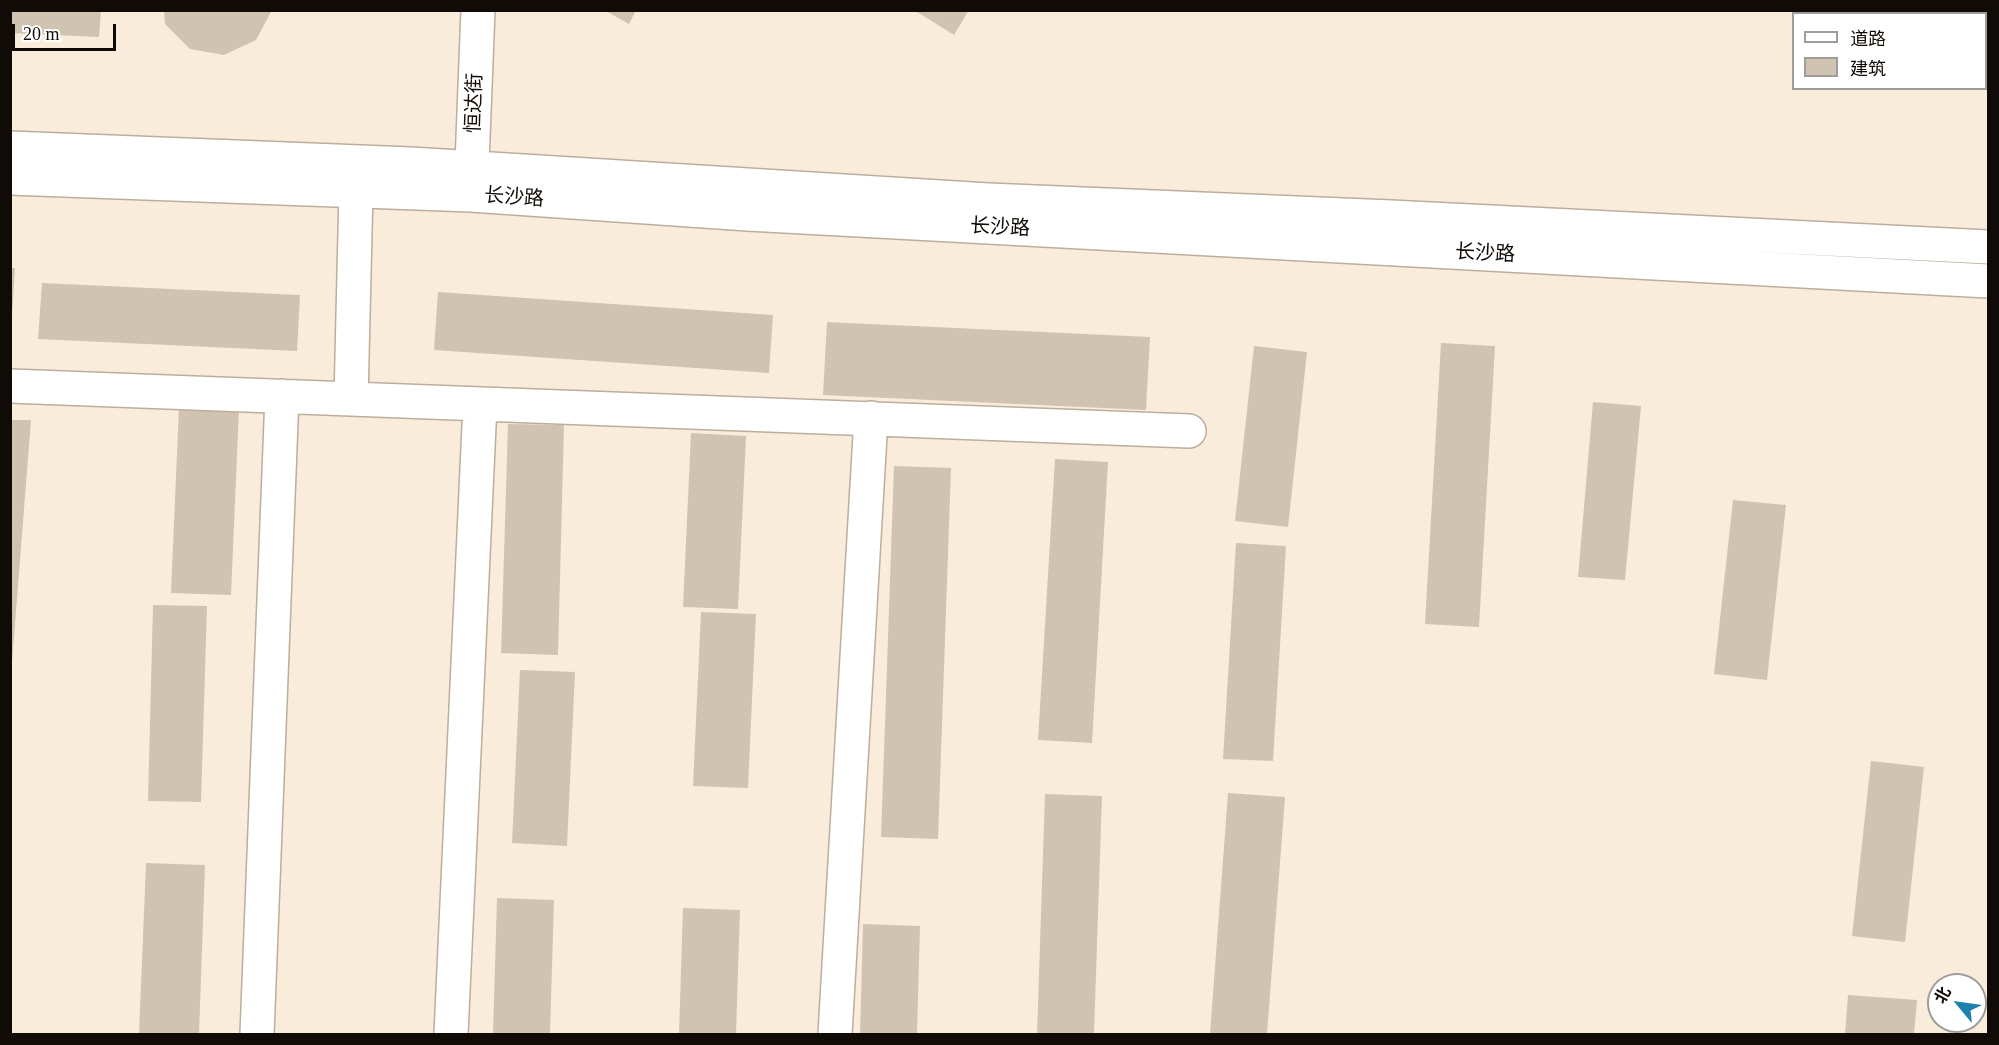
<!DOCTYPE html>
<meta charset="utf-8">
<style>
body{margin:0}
#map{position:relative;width:1999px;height:1045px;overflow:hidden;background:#faecda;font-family:"Times New Roman","Noto Sans SC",serif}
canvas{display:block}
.frame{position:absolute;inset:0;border:12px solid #100b06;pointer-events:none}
.legend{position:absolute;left:1792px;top:12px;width:195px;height:78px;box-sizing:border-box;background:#fff;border:2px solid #9f9d9b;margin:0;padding:8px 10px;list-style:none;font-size:18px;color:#100b06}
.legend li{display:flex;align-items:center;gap:12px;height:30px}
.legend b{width:30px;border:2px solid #9f9d9b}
.north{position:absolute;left:1927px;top:973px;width:60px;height:60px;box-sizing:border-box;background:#fff;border:2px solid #9f9d9b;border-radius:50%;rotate:299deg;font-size:16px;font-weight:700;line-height:24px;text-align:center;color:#100b06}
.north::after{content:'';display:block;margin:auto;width:21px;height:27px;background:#1e81ac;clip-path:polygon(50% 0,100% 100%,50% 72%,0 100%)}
.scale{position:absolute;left:12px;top:24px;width:104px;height:27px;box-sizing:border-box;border:3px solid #100b06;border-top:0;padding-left:8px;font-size:18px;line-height:21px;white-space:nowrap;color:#100b06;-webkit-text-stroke:4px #fff;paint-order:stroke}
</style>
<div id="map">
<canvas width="1999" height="1045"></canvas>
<div class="frame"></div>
<ul class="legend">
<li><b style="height:8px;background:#fff"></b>道路</li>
<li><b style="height:16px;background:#d1c3b2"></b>建筑</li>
</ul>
<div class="north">北</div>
<div class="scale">20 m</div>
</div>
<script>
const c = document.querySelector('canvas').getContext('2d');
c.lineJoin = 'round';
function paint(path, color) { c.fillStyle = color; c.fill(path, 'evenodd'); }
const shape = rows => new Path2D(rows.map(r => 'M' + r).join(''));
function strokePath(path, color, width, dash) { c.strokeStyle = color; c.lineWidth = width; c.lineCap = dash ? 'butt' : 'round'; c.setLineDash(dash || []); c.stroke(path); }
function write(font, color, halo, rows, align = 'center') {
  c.font = font + ' "Times New Roman","Noto Sans SC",serif'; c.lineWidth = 4.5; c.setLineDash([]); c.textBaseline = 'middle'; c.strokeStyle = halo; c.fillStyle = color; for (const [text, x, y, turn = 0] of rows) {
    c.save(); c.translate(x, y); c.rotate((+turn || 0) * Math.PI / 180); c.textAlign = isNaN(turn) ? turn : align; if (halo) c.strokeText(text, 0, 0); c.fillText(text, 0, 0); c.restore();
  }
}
paint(shape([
 [10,10,101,10,99,37,10,33],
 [164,10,272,10,256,40,224,55,190,49,165,24],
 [604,10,636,10,629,24],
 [914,10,969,10,954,35],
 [10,268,15,268,12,315,10,315],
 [42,283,300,295,297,351,38,339],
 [438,292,773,315,769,373,434,350],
 [827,322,1150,337,1146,410,823,395],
 [1441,343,1495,346,1479,627,1425,624],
 [1254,346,1307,352,1288,527,1235,521],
 [1593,402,1641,406,1625,580,1578,577],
 [179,406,239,408,231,595,171,593],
 [10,420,31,420,12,662,10,662],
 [508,424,564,425,558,655,501,653],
 [691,433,746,436,738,609,683,607],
 [1055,459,1108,462,1092,743,1038,740],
 [894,466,951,468,938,839,881,837],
 [1733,500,1786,505,1767,680,1714,674],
 [1236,543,1286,546,1273,761,1223,759],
 [153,605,207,606,201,802,148,801],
 [701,612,756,614,748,788,693,786],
 [520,670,575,672,567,846,512,843],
 [1871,761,1924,767,1905,942,1852,936],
 [1228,793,1285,797,1267,1034,1210,1034],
 [1045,794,1102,796,1094,1034,1037,1034],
 [146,863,205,865,199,1034,139,1034],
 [497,898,554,900,550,1034,493,1034],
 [683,908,740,910,736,1034,679,1034],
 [863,924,920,926,917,1034,860,1034],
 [1848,995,1917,1000,1914,1034,1845,1034]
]), '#d1c3b2');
const minor = shape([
 [10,148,411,164,988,200,1391,217,1988,247],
 [10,178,471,195,748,214,1988,281],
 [471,189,478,10],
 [10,386,1189,431],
 [351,399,356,190],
 [257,1034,282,396],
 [451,1034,480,404],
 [835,1034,871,418]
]);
strokePath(minor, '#bbae9d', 36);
strokePath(minor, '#fff', 33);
write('20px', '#100b06', '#fff', [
 ["恒达街",475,103,-88],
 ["长沙路",514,198,4],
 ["长沙路",1000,228,3],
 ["长沙路",1485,254,3]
]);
</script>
